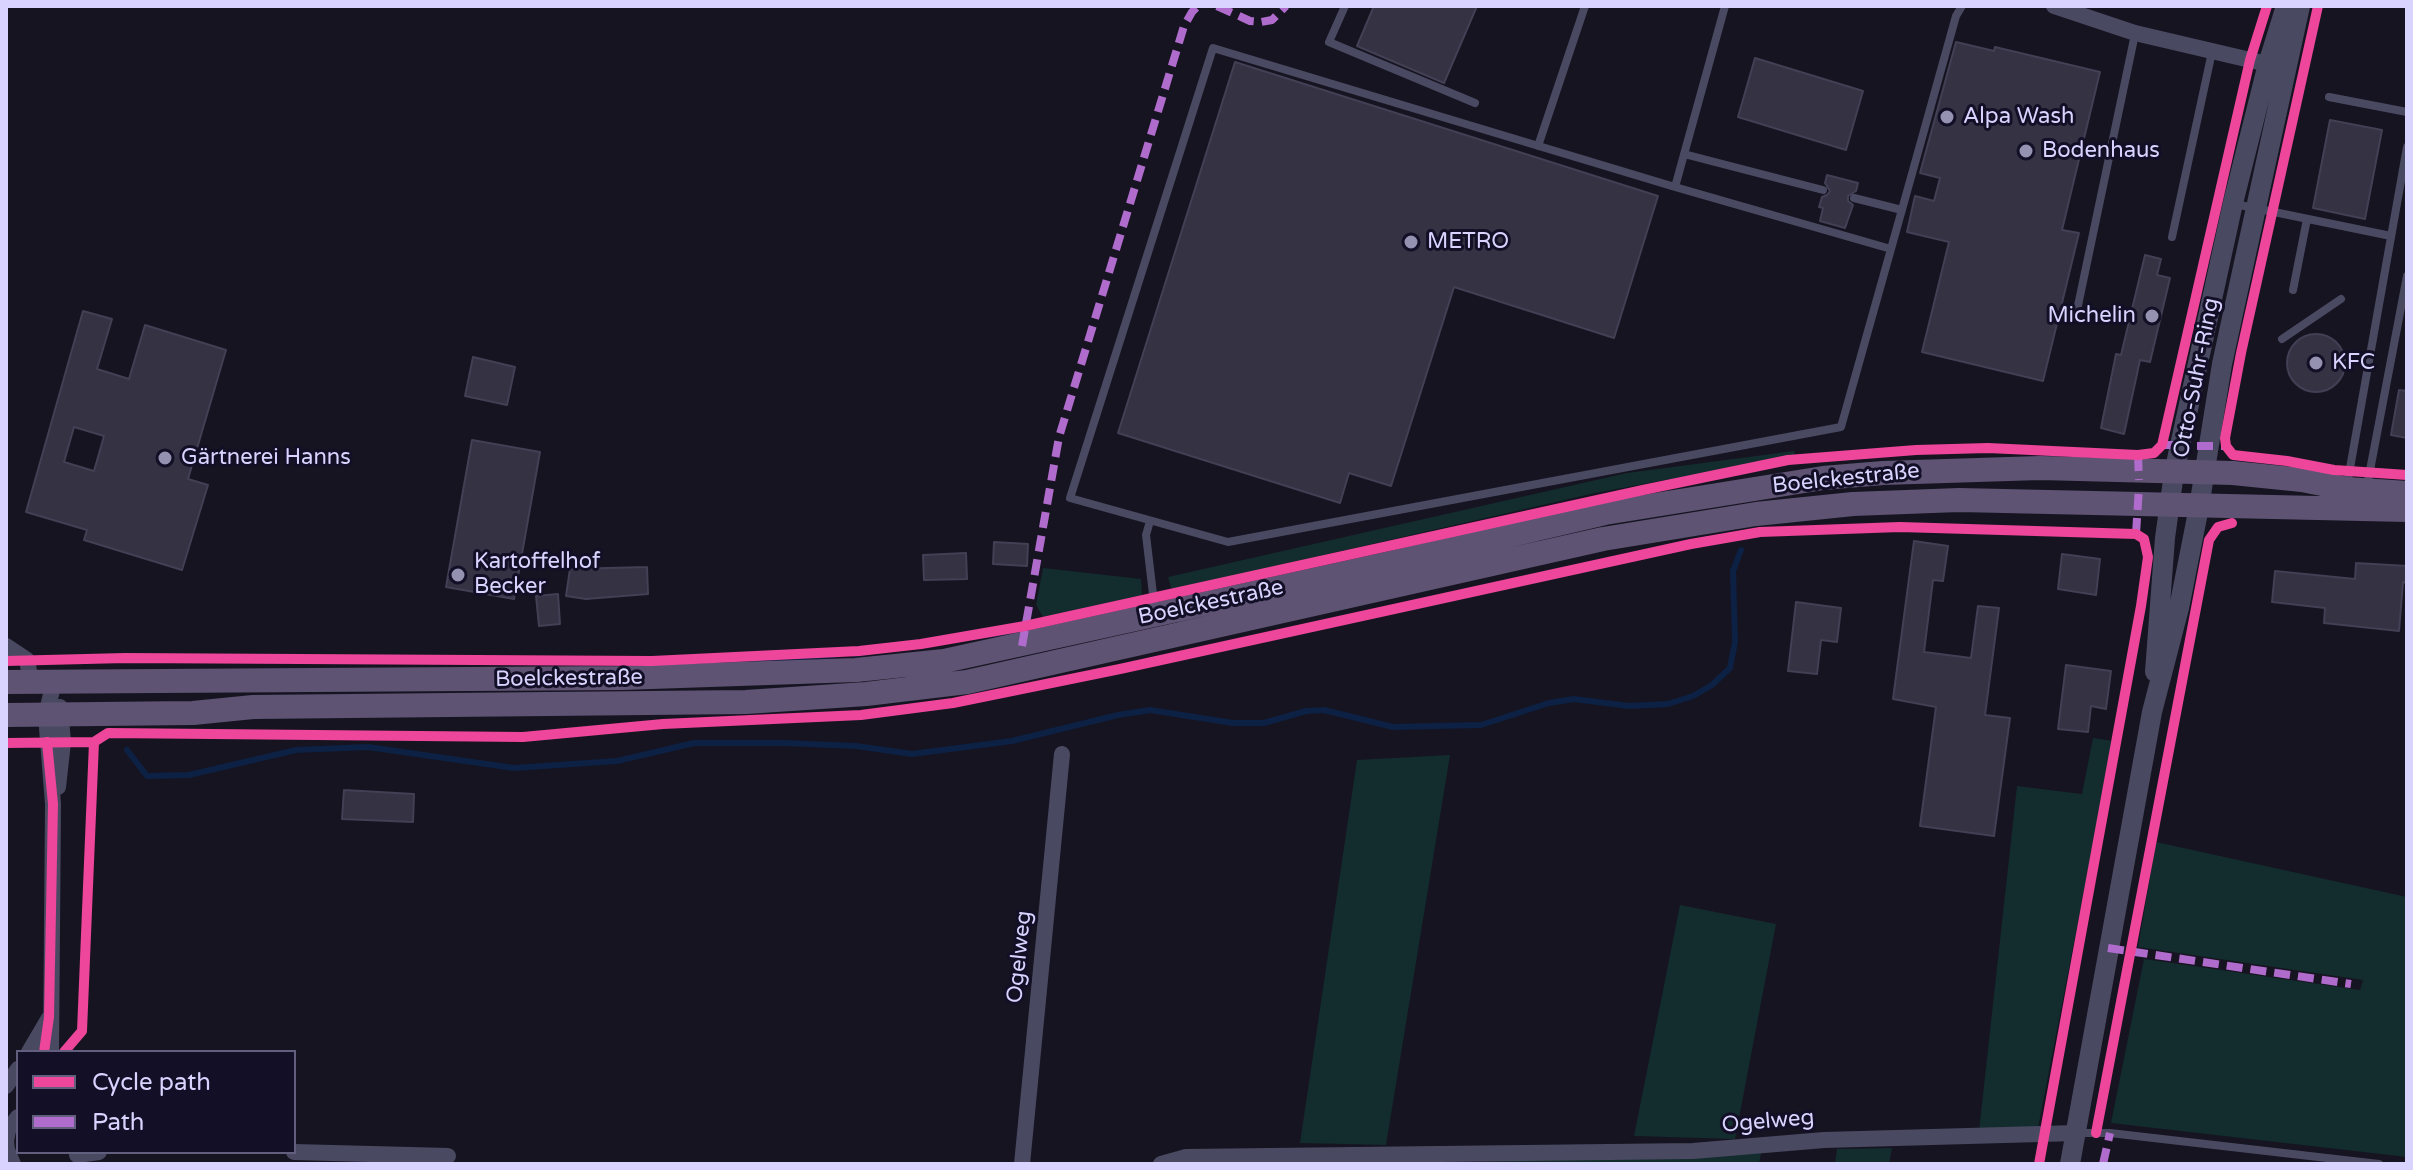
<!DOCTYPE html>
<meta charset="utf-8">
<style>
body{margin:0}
#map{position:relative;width:2413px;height:1170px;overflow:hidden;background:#161421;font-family:"Varela Round",sans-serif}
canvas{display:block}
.frame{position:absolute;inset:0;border:8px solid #d9d4ff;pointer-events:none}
.legend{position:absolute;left:16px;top:1050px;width:280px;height:104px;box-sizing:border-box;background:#130f26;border:2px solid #625e7d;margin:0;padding:10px 14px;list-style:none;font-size:24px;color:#d9d4ff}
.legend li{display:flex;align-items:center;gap:16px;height:40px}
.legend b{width:40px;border:2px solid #625e7d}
</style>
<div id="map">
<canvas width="2413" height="1170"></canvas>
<div class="frame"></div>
<ul class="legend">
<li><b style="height:10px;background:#ed469a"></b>Cycle path</li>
<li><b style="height:10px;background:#b06ccc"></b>Path</li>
</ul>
</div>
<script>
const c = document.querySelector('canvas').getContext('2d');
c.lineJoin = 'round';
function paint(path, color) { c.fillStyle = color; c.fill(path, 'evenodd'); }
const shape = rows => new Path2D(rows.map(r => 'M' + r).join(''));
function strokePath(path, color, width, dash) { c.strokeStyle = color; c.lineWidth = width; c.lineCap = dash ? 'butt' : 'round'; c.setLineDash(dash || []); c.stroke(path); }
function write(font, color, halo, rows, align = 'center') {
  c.font = font + ' "Varela Round",sans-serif'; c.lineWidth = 6; c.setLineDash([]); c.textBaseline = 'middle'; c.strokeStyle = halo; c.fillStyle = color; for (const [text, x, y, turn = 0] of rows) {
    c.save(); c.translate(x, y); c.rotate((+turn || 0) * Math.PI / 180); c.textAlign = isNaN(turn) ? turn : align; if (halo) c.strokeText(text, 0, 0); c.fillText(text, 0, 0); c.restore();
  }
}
paint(shape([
 [1794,451,1795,456,1595,493,1175,589,1171,588,1168,577,1627,473],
 [1043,568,1141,579,1142,595,1043,617,1036,605],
 [2093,738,2113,741,2038,1128,1979,1131,2017,786,2082,794],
 [1450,755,1386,1145,1300,1143,1357,760],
 [2156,842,2407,897,2407,1157,2111,1123,2144,959,2360,990,2363,980,2138,947],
 [1680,905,1776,924,1735,1139,1634,1136],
 [1892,1148,1889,1164,1835,1164,1837,1149],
 [1761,1153,1759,1164,1398,1164,1552,1160]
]), '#132c2d');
strokePath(shape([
 [854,654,1020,630],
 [111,658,189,659],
 [321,658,418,660],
 [212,659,304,658],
 [449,660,551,662],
 [580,661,711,663,835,655],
 [127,750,147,776,189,775,296,750,368,747,514,768,617,761,694,743,784,743,856,746,912,754,1012,741,1118,715,1150,710,1233,723,1264,723,1306,711,1324,710,1393,727,1481,725,1549,703,1574,699,1629,706,1668,704,1693,696,1712,685,1730,668,1735,642,1733,571,1741,550]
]), '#0d2144', 6);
const building = shape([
 [1374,6,1477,6,1444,83,1357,46,1374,6],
 [1956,42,1994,51,1995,47,2100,72,2062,230,2079,233,2043,381,1922,352,1949,242,1907,232,1915,196,1934,201,1940,178,1920,173,1956,42],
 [1755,58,1863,91,1846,150,1738,117,1755,58],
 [1235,62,1658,196,1614,338,1454,287,1391,486,1349,473,1340,503,1118,433,1235,62],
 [2330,120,2382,130,2365,219,2313,208,2330,120],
 [1827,175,1858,183,1856,191,1848,196,1848,201,1853,205,1845,228,1820,221,1823,208,1819,207,1822,197,1827,195,1830,191,1825,183,1827,175],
 [2145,255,2161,259,2157,275,2170,278,2150,362,2140,360,2124,434,2101,428,2116,354,2121,355,2145,255],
 [83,311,112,319,97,369,129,379,145,325,226,350,188,479,208,485,182,570,84,540,87,530,26,512,83,311],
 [74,427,104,436,94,471,64,462,74,427],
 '2287 363a29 29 0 1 1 58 0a29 29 0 1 1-58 0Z',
 [473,357,515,367,507,405,465,396,473,357],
 [2399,390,2407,391,2407,438,2391,435,2399,390],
 [472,440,540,452,514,599,446,587,472,440],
 [1914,541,1948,546,1943,581,1933,580,1924,652,1971,658,1978,606,1999,608,1985,715,2010,718,1994,836,1920,826,1936,707,1893,699,1914,541],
 [994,542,1028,544,1027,566,993,564,994,542],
 [966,553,967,579,924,580,923,555,966,553],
 [2062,554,2100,559,2096,595,2058,589,2062,554],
 [2356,563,2407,566,2407,583,2403,582,2399,631,2324,623,2325,608,2272,602,2275,571,2355,579,2356,563],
 [647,567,648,594,586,599,566,596,570,569,647,567],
 [558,594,560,624,539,626,536,596,558,594],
 [1796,602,1841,608,1837,642,1821,640,1817,674,1788,671,1796,602],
 [2066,665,2111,671,2106,709,2091,706,2088,732,2058,729,2066,665],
 [344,790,414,794,413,822,342,819,344,790]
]);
paint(building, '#343243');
strokePath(building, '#433f54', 2);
strokePath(shape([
 [1345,6,1329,42,1475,103],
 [2329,97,2407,112],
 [1538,146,1585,6],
 [1684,154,1823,190],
 [1675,187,1725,6],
 [1854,198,1902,210],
 [2235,204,2391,236],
 [2172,237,2212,52],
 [1891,249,1675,187,1213,48,1070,498,1228,542,1841,427,1891,249,1956,16,1962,6],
 [2293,290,2307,219],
 [2076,315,2135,34],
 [2282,339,2341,299],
 [2347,485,2407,147],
 [2367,486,2407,276],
 [1150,521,1146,535,1155,611],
 [2076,1133,2110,1133,2379,1164]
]), '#4a4962', 8);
strokePath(shape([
 [2054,6,2135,33,2280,67],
 [6,646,27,660,31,682],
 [58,787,63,742,60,707],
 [29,1052,49,1018],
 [51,1052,53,804,46,715,54,682],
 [6,1086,18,1069],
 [294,1152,448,1156],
 [77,1155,99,1152],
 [13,1164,7,1150,6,1141,8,1130,18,1117],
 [1022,1164,1062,754],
 [1161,1164,1186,1157,1693,1151,1824,1140,2076,1133]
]), '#4a4962', 16);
strokePath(shape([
 [2155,672,2165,538,2174,473,2233,203,2268,64,2286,6],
 [2070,1164,2152,712,2179,608,2199,507,2222,364,2300,6]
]), '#4a4962', 20);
strokePath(shape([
 [6,682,622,678,856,670,944,661,1391,563,1605,513,1823,478,1883,473,2040,468,2233,473,2302,480,2347,489,2407,493],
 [6,715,193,713,253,707,746,702,866,694,967,682,1603,539,1756,514,1853,504,1959,500,2407,510]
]), '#5e5373', 24);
strokePath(shape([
 [1217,6,1250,21,1261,22,1272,20,1286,6],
 [2162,445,2189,445],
 [2197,446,2226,446],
 [2138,455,2139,480],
 [2136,534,2139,487],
 [1022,646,1059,437,1184,26,1192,12,1198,6],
 [2108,948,2351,984],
 [2103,1164,2110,1133]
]), '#b06ccc', 8, [16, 8]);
strokePath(shape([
 [2318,6,2241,353,2225,438,2226,446,2233,455,2287,461,2334,470,2407,475],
 [6,661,125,658,652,661,859,651,921,644,1025,626,1643,490,1788,460,1916,450,1988,448,2138,455,2154,453,2162,445,2250,60,2267,6],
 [6,743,94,742,108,733,523,737,663,724,861,715,953,703,1120,669,1691,544,1760,532,1900,527,2136,534,2144,539,2148,557,2141,606,2039,1164],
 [44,1052,49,1017,53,804,47,742],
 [64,1052,82,1031,94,742],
 [2096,1133,2209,540,2218,527,2232,523]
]), '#ed469a', 10);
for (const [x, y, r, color] of [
 [1947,117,8,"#9591b1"],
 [2026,151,8,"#9591b1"],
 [1411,242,8,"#9591b1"],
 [2152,316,8,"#9591b1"],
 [2316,363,8,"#9591b1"],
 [165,458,8,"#9591b1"],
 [458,575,8,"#9591b1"]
]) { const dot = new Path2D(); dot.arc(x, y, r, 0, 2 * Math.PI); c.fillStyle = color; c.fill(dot); strokePath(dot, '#130f26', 3); }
write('22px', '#d9d4ff', '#130f26', [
 ["Alpa Wash",1963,117],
 ["Bodenhaus",2042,151],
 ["METRO",1427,242],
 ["Michelin",2136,316,"right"],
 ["KFC",2332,363],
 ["Gärtnerei Hanns",181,458],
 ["Kartoffelhof",474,562],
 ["Becker",474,587]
], 'left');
write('22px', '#d9d4ff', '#130f26', [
 ["Otto-Suhr-Ring",2197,378,-79],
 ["Boelckestraße",1846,479,-6],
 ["Boelckestraße",1211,603,-12],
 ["Boelckestraße",569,679,-1],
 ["Ogelweg",1020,957,-84],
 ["Ogelweg",1768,1122,-5]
]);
</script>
